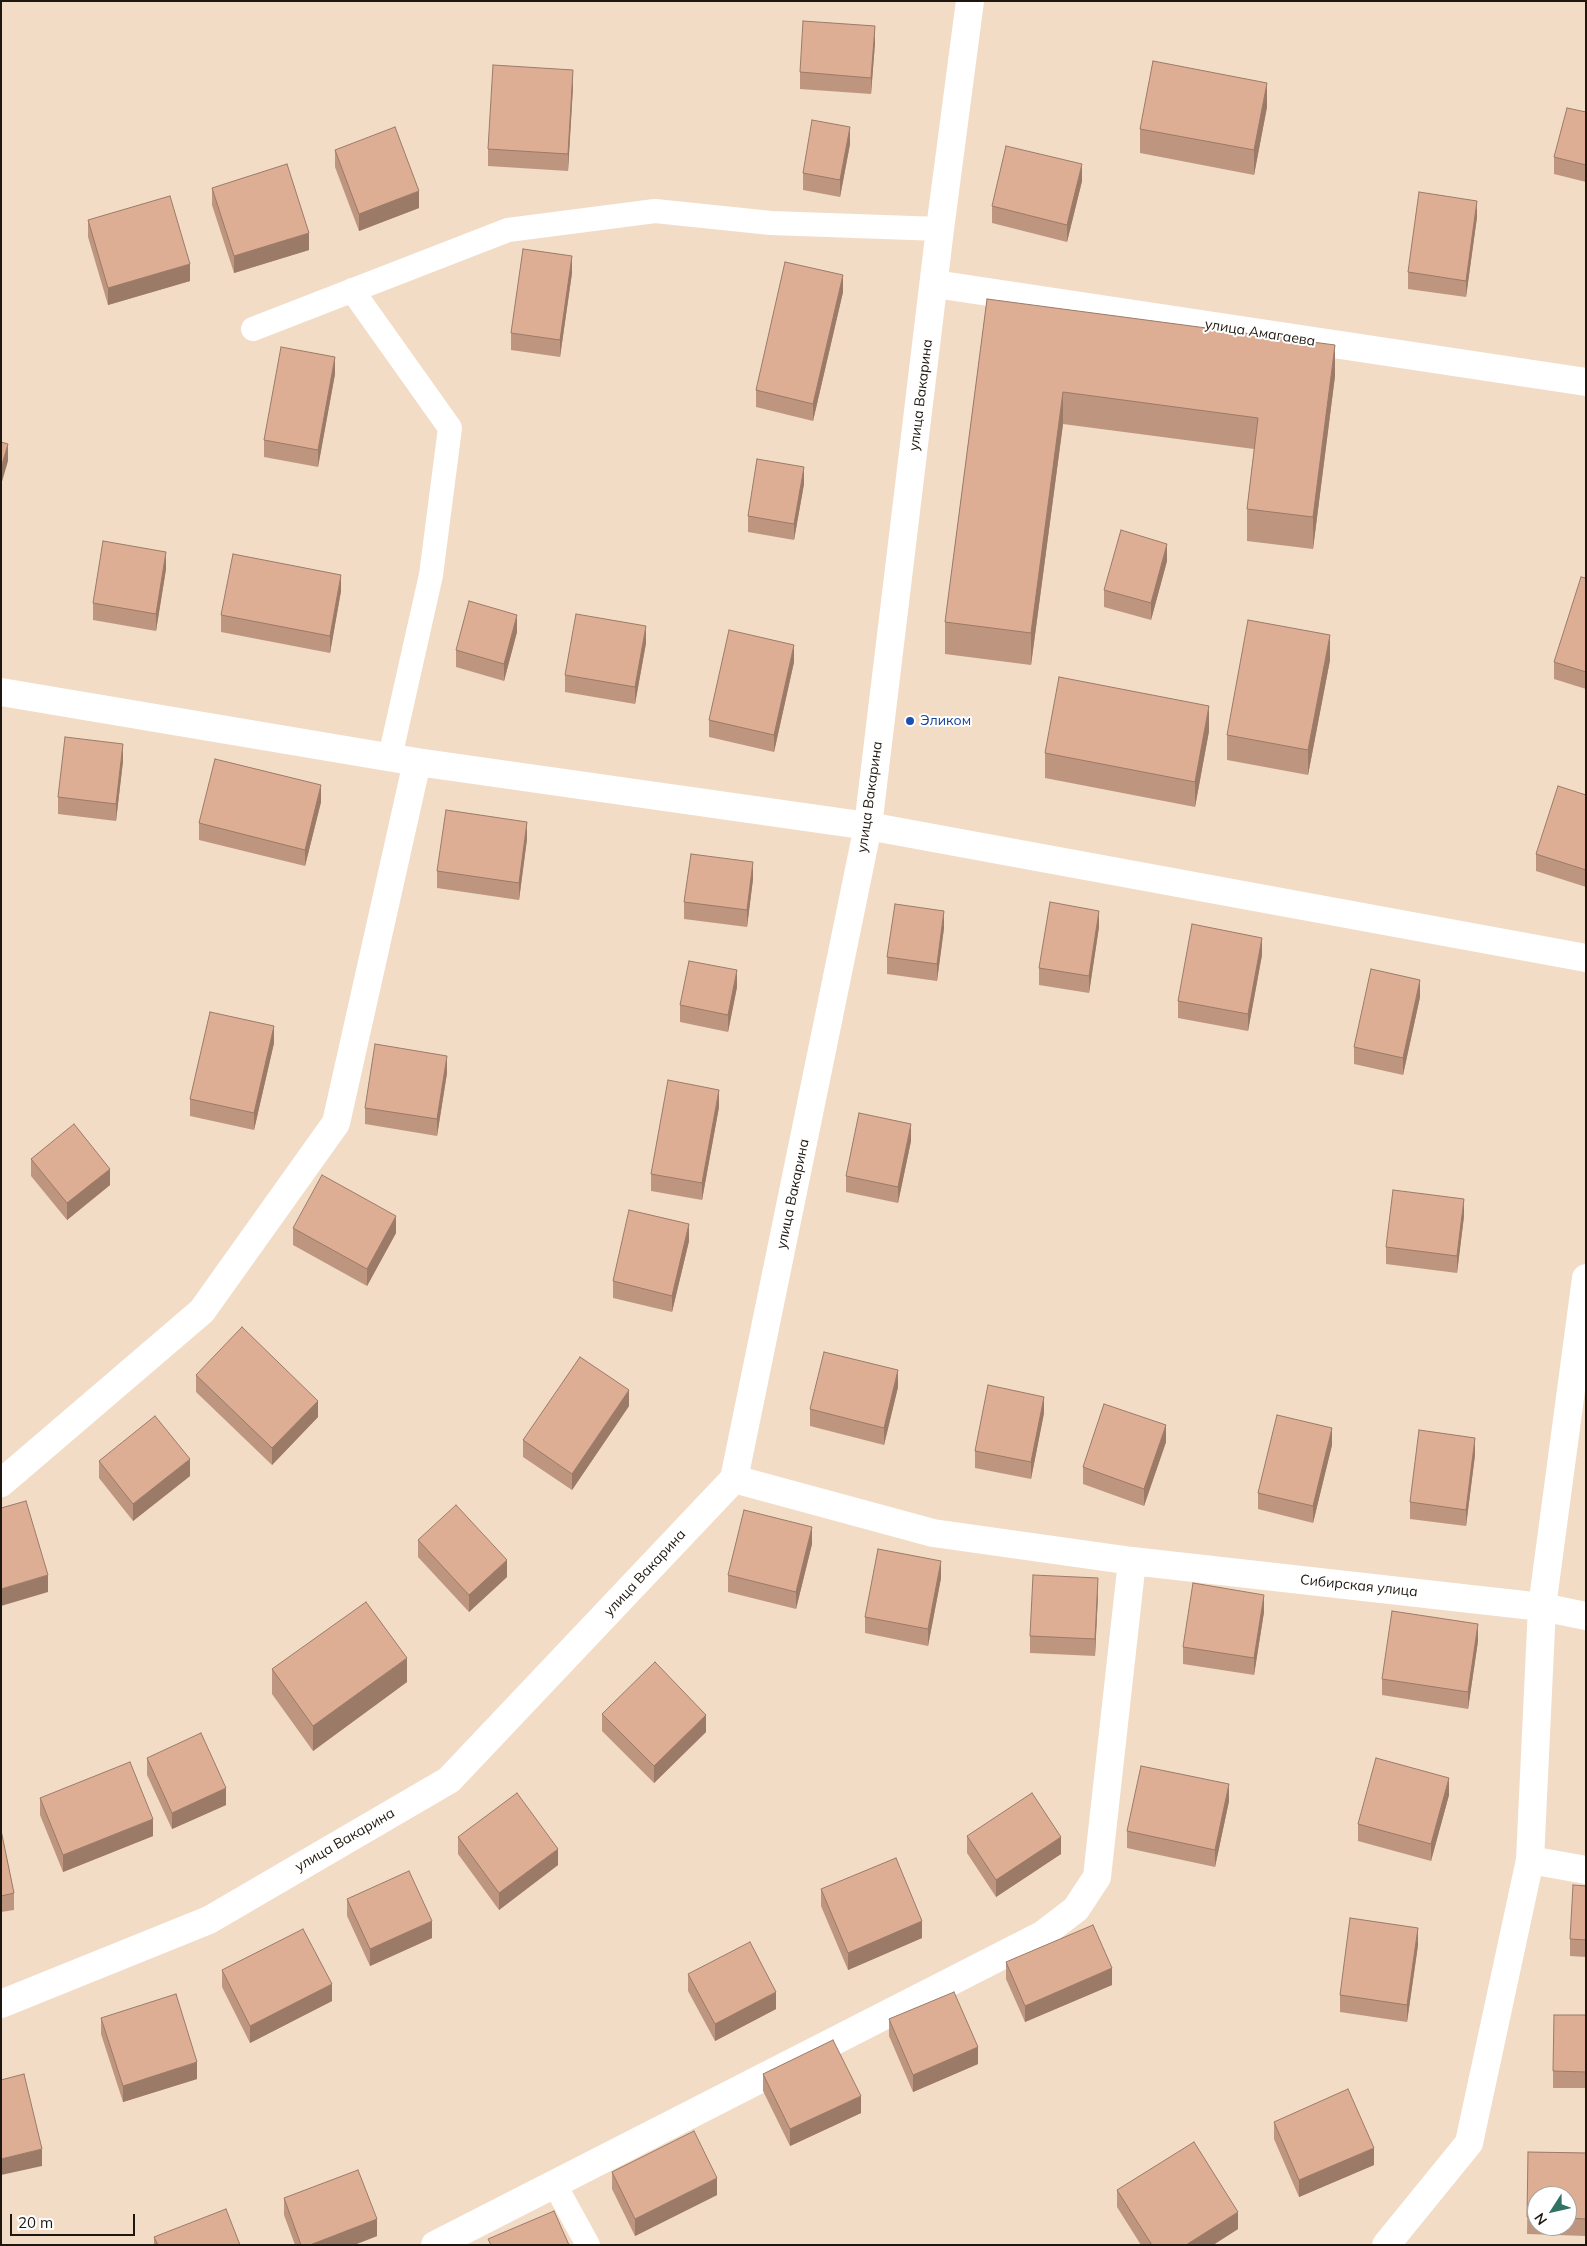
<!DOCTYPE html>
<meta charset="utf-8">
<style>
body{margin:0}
#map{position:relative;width:1587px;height:2246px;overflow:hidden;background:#f2dcc6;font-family:Mulish,sans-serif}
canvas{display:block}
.frame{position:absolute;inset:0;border:2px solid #1e170f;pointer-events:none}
.north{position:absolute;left:1527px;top:2186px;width:50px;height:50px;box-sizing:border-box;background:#fff;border:1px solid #a5a29f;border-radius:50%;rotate:235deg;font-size:14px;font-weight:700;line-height:20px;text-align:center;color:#1e170f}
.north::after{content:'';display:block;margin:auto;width:18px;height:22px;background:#307365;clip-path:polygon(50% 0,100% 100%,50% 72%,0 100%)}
.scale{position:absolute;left:10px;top:2214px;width:125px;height:22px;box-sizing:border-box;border:2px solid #1e170f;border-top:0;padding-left:6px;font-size:15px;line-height:18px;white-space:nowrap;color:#1e170f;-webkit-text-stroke:4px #fff;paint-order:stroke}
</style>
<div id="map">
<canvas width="1587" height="2246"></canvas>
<div class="frame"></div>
<div class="north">N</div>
<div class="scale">20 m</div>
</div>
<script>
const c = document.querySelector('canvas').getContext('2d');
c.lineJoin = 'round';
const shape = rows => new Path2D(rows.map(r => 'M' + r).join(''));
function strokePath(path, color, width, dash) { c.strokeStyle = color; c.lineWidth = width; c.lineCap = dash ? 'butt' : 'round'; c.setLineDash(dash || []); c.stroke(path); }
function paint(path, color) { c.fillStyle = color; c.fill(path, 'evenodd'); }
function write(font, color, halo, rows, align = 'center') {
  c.font = font + ' Mulish,sans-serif'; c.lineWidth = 4; c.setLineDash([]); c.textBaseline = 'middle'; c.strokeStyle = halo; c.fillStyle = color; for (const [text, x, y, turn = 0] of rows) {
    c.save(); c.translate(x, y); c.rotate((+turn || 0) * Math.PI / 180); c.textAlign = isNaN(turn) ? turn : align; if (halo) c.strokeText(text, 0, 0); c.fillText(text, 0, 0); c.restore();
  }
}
strokePath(shape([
 [352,290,450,428,431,575,390,757],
 [253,329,508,230,655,211,771,223,940,229],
 [555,2185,588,2245]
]), '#fff', 24);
strokePath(shape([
 [1,692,417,762,868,826,1586,958],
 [1,1483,202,1311,336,1123,417,762],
 [1132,1561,1542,1607,1586,1616],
 [1530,1860,1586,1870],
 [435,2245,1042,1935,1076,1909,1097,1877,1132,1561,933,1533,734,1479],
 [1386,2245,1469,2143,1530,1860,1542,1607,1586,1278]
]), '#fff', 28);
strokePath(shape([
 [935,284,1586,382],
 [1,2004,209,1920,449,1780,734,1479,868,826,940,229,970,1]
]), '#fff', 28);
paint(shape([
 [875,43,871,94,800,89,800,72],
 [573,87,568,171,488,166,488,149],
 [1267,107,1254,175,1140,153,1140,129],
 [1586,112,1586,182,1554,174,1554,157],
 [850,144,840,197,803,190,803,173],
 [335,150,419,208,359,231,335,167],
 [1082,181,1067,242,992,223,992,206],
 [212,188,309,250,234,273,212,205],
 [1477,217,1466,297,1408,289,1408,272],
 [88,220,190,281,108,305,88,237],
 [572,273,560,357,511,350,511,333],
 [843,292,813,421,756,407,756,390],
 [987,299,1335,376,1313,549,1247,541,1247,509,1254,449,1063,424,1031,665,945,654,945,622],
 [335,374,318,467,264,457,264,440],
 [804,484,794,540,748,532,748,516],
 [1167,561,1151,620,1104,607,1104,590],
 [166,569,156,631,93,620,93,603],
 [1586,578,1586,689,1554,679,1554,662],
 [341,591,330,653,221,632,221,615],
 [517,632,504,681,456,667,456,650],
 [646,643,635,704,565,692,565,675],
 [1330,660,1308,775,1227,760,1227,735],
 [794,662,774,752,709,737,709,720],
 [1209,731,1195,807,1045,778,1045,753],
 [123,761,116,821,58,814,58,797],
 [1586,795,1586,887,1536,871,1536,854],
 [321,802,305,866,199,840,199,823],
 [527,839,519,900,437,888,437,871],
 [753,879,747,927,684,919,684,902],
 [1099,927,1089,993,1039,985,1039,968],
 [944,928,937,981,887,974,887,957],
 [1262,955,1248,1031,1178,1018,1178,1001],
 [737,987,728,1032,680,1022,680,1005],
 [1420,997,1403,1075,1354,1064,1354,1047],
 [274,1043,254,1130,190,1116,190,1099],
 [447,1073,437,1136,365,1124,365,1108],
 [719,1107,702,1200,651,1191,651,1174],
 [911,1141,898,1203,846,1192,846,1176],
 [31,1159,110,1185,67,1220,31,1176],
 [1464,1216,1457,1273,1386,1264,1386,1247],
 [293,1228,396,1233,367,1286,293,1245],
 [689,1241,672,1312,613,1298,613,1281],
 [196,1375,318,1417,272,1465,196,1392],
 [898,1387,884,1445,810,1426,810,1409],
 [629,1406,572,1490,523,1457,523,1440],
 [1044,1413,1031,1479,975,1468,975,1451],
 [1166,1442,1144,1506,1083,1484,1083,1467],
 [1332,1445,1313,1523,1258,1509,1258,1493],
 [1475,1455,1466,1526,1410,1519,1410,1502],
 [99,1461,190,1476,133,1521,99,1478],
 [418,1540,507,1577,469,1612,418,1557],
 [812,1544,796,1609,728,1592,728,1575],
 [941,1578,928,1646,865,1633,865,1617],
 [1098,1595,1095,1656,1030,1653,1030,1636],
 [1264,1612,1254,1675,1183,1664,1183,1647],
 [1478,1641,1468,1709,1382,1695,1382,1679],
 [272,1669,407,1682,313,1751,272,1694],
 [602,1714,706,1732,654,1783,602,1731],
 [147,1758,226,1805,172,1829,147,1775],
 [1449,1795,1431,1861,1358,1841,1358,1824],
 [40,1798,153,1836,63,1872,40,1815],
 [1229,1801,1215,1867,1127,1848,1127,1831],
 [1,1830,14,1893,14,1910,1,1912],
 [967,1836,1061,1854,996,1897,967,1853],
 [458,1837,558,1865,499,1910,458,1854],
 [1586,1886,1586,1957,1570,1956,1570,1939],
 [821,1889,922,1938,848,1970,821,1906],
 [347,1899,432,1938,370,1966,347,1916],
 [1418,1945,1407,2022,1340,2012,1340,1995],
 [1006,1962,1112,1985,1025,2022,1006,1979],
 [222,1970,332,2001,250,2043,222,1987],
 [688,1974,776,2009,715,2041,688,1991],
 [1586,2015,1586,2088,1553,2088,1553,2071],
 [101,2018,197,2079,123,2102,101,2034],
 [889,2019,978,2064,913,2092,889,2036],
 [763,2074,861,2113,790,2146,763,2091],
 [1274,2122,1374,2165,1299,2197,1274,2139],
 [1528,2152,1586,2153,1586,2236,1527,2234],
 [1537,2196,1567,2196,1567,2226,1537,2226],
 [612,2172,717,2195,635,2236,612,2189],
 [1117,2190,1238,2229,1213,2245,1141,2245,1117,2207],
 [284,2198,377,2236,354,2245,295,2245,284,2215],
 [154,2237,240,2245,154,2245]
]), '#be967f');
paint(shape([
 [875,26,875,43,871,94,871,78],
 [573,70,573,87,568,171,568,154],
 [1267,83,1267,107,1254,175,1254,150],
 [850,127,850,144,840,197,840,180],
 [1082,164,1082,181,1067,242,1067,225],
 [419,191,419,208,359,231,359,214],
 [1477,201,1477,217,1466,297,1466,281],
 [309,233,309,250,234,273,234,256],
 [572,256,572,273,560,357,560,340],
 [190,264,190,281,108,305,108,288],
 [843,275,843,292,813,421,813,404],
 [1335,345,1335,376,1313,549,1313,517],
 [335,357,335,374,318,467,318,450],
 [1063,392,1063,424,1031,665,1031,633],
 [8,444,8,461,1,485,1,468],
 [804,467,804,484,794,540,794,524],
 [1167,544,1167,561,1151,620,1151,603],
 [166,552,166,569,156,631,156,614],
 [341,575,341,591,330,653,330,636],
 [517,615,517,632,504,681,504,664],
 [646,626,646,643,635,704,635,687],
 [1330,635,1330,660,1308,775,1308,750],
 [794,645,794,662,774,752,774,735],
 [1209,706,1209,731,1195,807,1195,782],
 [123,744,123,761,116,821,116,804],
 [321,785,321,802,305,866,305,850],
 [527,822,527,839,519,900,519,883],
 [753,862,753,879,747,927,747,910],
 [944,911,944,928,937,981,937,964],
 [1099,911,1099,927,1089,993,1089,976],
 [1262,938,1262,955,1248,1031,1248,1014],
 [737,970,737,987,728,1032,728,1015],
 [1420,980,1420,997,1403,1075,1403,1058],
 [274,1026,274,1043,254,1130,254,1113],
 [447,1056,447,1073,437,1136,437,1119],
 [719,1090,719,1107,702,1200,702,1183],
 [911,1124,911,1141,898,1203,898,1187],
 [110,1169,110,1185,67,1220,67,1203],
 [1464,1199,1464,1216,1457,1273,1457,1256],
 [396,1216,396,1233,367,1286,367,1269],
 [689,1224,689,1241,672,1312,672,1296],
 [898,1370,898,1387,884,1445,884,1428],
 [629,1390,629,1406,572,1490,572,1474],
 [1044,1397,1044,1413,1031,1479,1031,1462],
 [318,1401,318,1417,272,1465,272,1448],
 [1166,1425,1166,1442,1144,1506,1144,1489],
 [1332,1428,1332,1445,1313,1523,1313,1506],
 [1475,1438,1475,1455,1466,1526,1466,1510],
 [190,1459,190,1476,133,1521,133,1504],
 [812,1527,812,1544,796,1609,796,1592],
 [507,1560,507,1577,469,1612,469,1595],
 [941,1561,941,1578,928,1646,928,1629],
 [48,1575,48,1592,1,1606,1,1589],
 [1098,1578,1098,1595,1095,1656,1095,1639],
 [1264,1595,1264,1612,1254,1675,1254,1658],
 [1478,1624,1478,1641,1468,1709,1468,1692],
 [407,1658,407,1682,313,1751,313,1726],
 [706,1715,706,1732,654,1783,654,1766],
 [1449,1778,1449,1795,1431,1861,1431,1844],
 [1229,1784,1229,1801,1215,1867,1215,1850],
 [226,1788,226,1805,172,1829,172,1813],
 [153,1819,153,1836,63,1872,63,1855],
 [1061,1837,1061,1854,996,1897,996,1880],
 [558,1849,558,1865,499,1910,499,1893],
 [432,1921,432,1938,370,1966,370,1949],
 [922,1921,922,1938,848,1970,848,1953],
 [1418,1928,1418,1945,1407,2022,1407,2005],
 [1112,1968,1112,1985,1025,2022,1025,2006],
 [332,1984,332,2001,250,2043,250,2026],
 [776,1992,776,2009,715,2041,715,2024],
 [978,2047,978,2064,913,2092,913,2075],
 [197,2062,197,2079,123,2102,123,2086],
 [861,2096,861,2113,790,2146,790,2129],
 [1374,2148,1374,2165,1299,2197,1299,2180],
 [42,2149,42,2166,1,2175,1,2159],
 [717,2178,717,2195,635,2236,635,2219],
 [1238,2212,1238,2229,1213,2245,1186,2245],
 [377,2219,377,2236,354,2245,310,2245]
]), '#9b7a68');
const building = shape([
 [803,21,875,26,871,78,800,72,803,21],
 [1153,61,1267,83,1254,150,1140,129,1153,61],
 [493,65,573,70,568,154,488,149,493,65],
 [1567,108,1586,112,1586,165,1554,157,1567,108],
 [812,120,850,127,840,180,803,173,812,120],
 [395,127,419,191,359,214,335,150,395,127],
 [1006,146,1082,164,1067,225,992,206,1006,146],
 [287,164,309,233,234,256,212,188,287,164],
 [1419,192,1477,201,1466,281,1408,272,1419,192],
 [170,196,190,264,108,288,88,220,170,196],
 [523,249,572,256,560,340,511,333,523,249],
 [785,262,843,275,813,404,756,390,785,262],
 [987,299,1335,345,1313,517,1247,509,1258,418,1063,392,1031,633,945,622,987,299],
 [281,347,335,357,318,450,264,440,281,347],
 [1,442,8,444,1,468,1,442],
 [757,459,804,467,794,524,748,516,757,459],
 [1121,530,1167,544,1151,603,1104,590,1121,530],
 [103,541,166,552,156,614,93,603,103,541],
 [233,554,341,575,330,636,221,615,233,554],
 [1581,577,1586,578,1586,672,1554,662,1581,577],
 [469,601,517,615,504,664,456,650,469,601],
 [576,614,646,626,635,687,565,675,576,614],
 [1248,620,1330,635,1308,750,1227,735,1248,620],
 [729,630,794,645,774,735,709,720,729,630],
 [1059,677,1209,706,1195,782,1045,753,1059,677],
 [65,737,123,744,116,804,58,797,65,737],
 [215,759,321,785,305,850,199,823,215,759],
 [1558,786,1586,795,1586,870,1536,854,1558,786],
 [446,810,527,822,519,883,437,871,446,810],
 [691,854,753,862,747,910,684,902,691,854],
 [1050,902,1099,911,1089,976,1039,968,1050,902],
 [895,904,944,911,937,964,887,957,895,904],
 [1192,924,1262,938,1248,1014,1178,1001,1192,924],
 [689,961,737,970,728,1015,680,1005,689,961],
 [1371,969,1420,980,1403,1058,1354,1047,1371,969],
 [210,1012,274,1026,254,1113,190,1099,210,1012],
 [375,1044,447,1056,437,1119,365,1108,375,1044],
 [668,1080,719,1090,702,1183,651,1174,668,1080],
 [859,1113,911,1124,898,1187,846,1176,859,1113],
 [74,1124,110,1169,67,1203,31,1159,74,1124],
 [322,1175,396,1216,367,1269,293,1228,322,1175],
 [1393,1190,1464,1199,1457,1256,1386,1247,1393,1190],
 [629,1210,689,1224,672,1296,613,1281,629,1210],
 [242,1327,318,1401,272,1448,196,1375,242,1327],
 [824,1352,898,1370,884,1428,810,1409,824,1352],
 [580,1357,629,1390,572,1474,523,1440,580,1357],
 [988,1385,1044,1397,1031,1462,975,1451,988,1385],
 [1104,1404,1166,1425,1144,1489,1083,1467,1104,1404],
 [1277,1415,1332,1428,1313,1506,1258,1493,1277,1415],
 [155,1416,190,1459,133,1504,99,1461,155,1416],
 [1419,1430,1475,1438,1466,1510,1410,1502,1419,1430],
 [26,1501,48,1575,1,1589,1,1508,26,1501],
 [456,1505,507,1560,469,1595,418,1540,456,1505],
 [744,1510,812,1527,796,1592,728,1575,744,1510],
 [878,1549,941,1561,928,1629,865,1617,878,1549],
 [1033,1575,1098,1578,1095,1639,1030,1636,1033,1575],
 [1193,1583,1264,1595,1254,1658,1183,1647,1193,1583],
 [366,1602,407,1658,313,1726,272,1669,366,1602],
 [1392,1611,1478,1624,1468,1692,1382,1679,1392,1611],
 [655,1662,706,1715,654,1766,602,1714,655,1662],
 [201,1733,226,1788,172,1813,147,1758,201,1733],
 [1376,1758,1449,1778,1431,1844,1358,1824,1376,1758],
 [130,1762,153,1819,63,1855,40,1798,130,1762],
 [1141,1766,1229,1784,1215,1850,1127,1831,1141,1766],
 [517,1793,558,1849,499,1893,458,1837,517,1793],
 [1032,1793,1061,1837,996,1880,967,1836,1032,1793],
 [1,1830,14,1893,1,1896,1,1830],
 [896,1858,922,1921,848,1953,821,1889,896,1858],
 [409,1871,432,1921,370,1949,347,1899,409,1871],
 [1573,1885,1586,1886,1586,1940,1570,1939,1573,1885],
 [1350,1918,1418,1928,1407,2005,1340,1995,1350,1918],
 [1093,1925,1112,1968,1025,2006,1006,1962,1093,1925],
 [303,1929,332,1984,250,2026,222,1970,303,1929],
 [750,1942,776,1992,715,2024,688,1974,750,1942],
 [954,1992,978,2047,913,2075,889,2019,954,1992],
 [176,1994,197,2062,123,2086,101,2018,176,1994],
 [1554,2015,1586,2015,1586,2072,1553,2071,1554,2015],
 [833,2040,861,2096,790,2129,763,2074,833,2040],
 [24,2074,42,2149,1,2159,1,2080,24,2074],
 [1348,2089,1374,2148,1299,2180,1274,2122,1348,2089],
 [694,2131,717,2178,635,2219,612,2172,694,2131],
 [1194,2142,1238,2212,1186,2245,1152,2245,1117,2190,1194,2142],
 [1528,2152,1586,2153,1586,2219,1567,2218,1567,2196,1537,2196,1537,2217,1527,2217,1528,2152],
 [358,2170,377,2219,310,2245,301,2245,284,2198,358,2170],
 [226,2209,240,2245,158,2245,154,2237,226,2209],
 [554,2211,569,2245,491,2245,488,2239,554,2211]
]);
paint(building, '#ddae94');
strokePath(building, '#9b7a68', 1);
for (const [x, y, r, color] of [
 [910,721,5,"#1a4fb4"]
]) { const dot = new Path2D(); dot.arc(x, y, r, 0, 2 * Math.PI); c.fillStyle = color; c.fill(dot); strokePath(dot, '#fff', 2); }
write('14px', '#1e170f', '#fff', [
 ["улица Амагаева",1260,333,9],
 ["улица Вакарина",921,395,-83],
 ["улица Вакарина",870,797,-82],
 ["улица Вакарина",793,1194,-78],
 ["улица Вакарина",645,1573,-47],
 ["Сибирская улица",1359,1586,6],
 ["улица Вакарина",345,1840,-30]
]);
write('14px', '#164399', '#fff', [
 ["Эликом",920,721]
], 'left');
</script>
